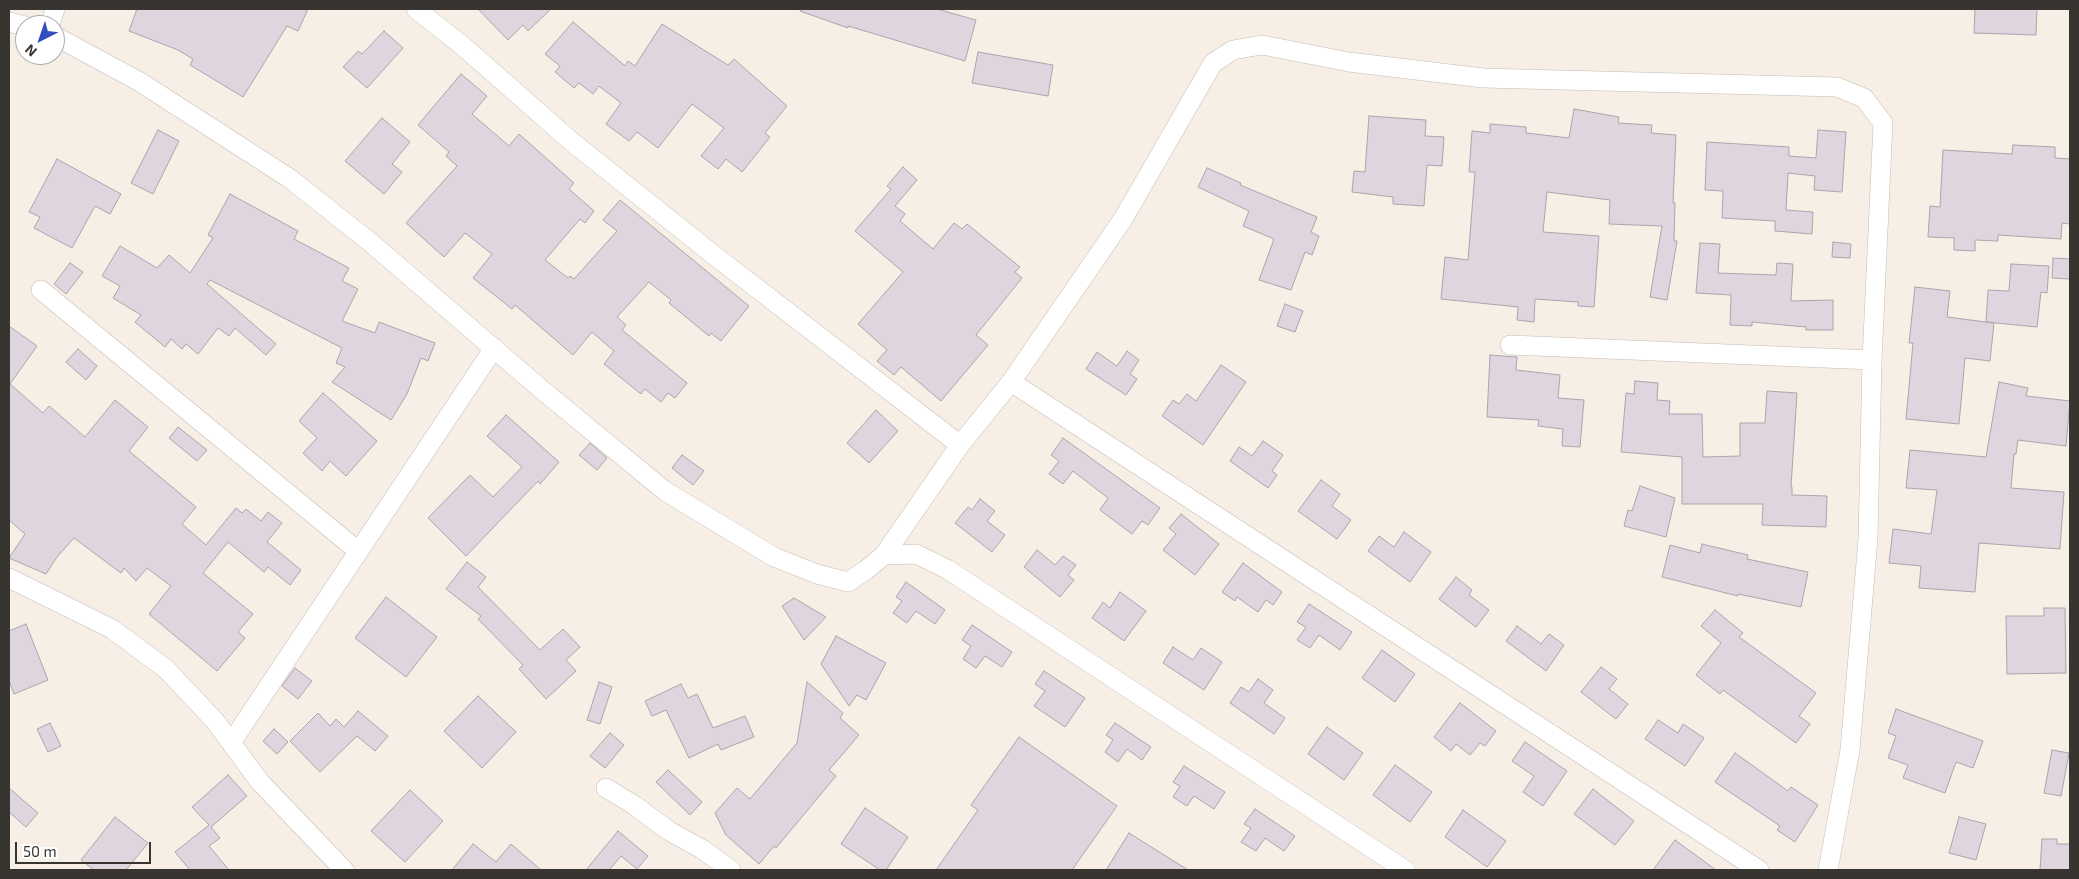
<!DOCTYPE html>
<style>
body{margin:0}
#map{position:relative;width:2079px;height:879px;overflow:hidden;background:#f7eee5;font-family:"Exo 2",sans-serif}
canvas{display:block}
.frame{position:absolute;inset:0;border:10px solid #383531;pointer-events:none}
.north{position:absolute;left:15px;top:15px;width:50px;height:50px;box-sizing:border-box;background:#fff;border:1px solid #afaead;border-radius:50%;rotate:221deg;font-size:14px;font-weight:700;line-height:20px;text-align:center;color:#383531}
.north::after{content:'';display:block;margin:auto;width:18px;height:22px;background:#344dbf;clip-path:polygon(50% 0,100% 100%,50% 72%,0 100%)}
.scale{position:absolute;left:15px;top:842px;width:136px;height:22px;box-sizing:border-box;border:2px solid #383531;border-top:0;padding-left:6px;font-size:15px;line-height:18px;white-space:nowrap;color:#383531;-webkit-text-stroke:4px #fff;paint-order:stroke}
</style>
<div id="map">
<canvas width="2079" height="879"></canvas>
<div class="frame"></div>
<div class="north">N</div>
<div class="scale">50 m</div>
</div>
<script>
const c = document.querySelector('canvas').getContext('2d');
c.lineJoin = 'round';
function paint(path, color) { c.fillStyle = color; c.fill(path, 'evenodd'); }
const shape = rows => new Path2D(rows.map(r => 'M' + r).join(''));
function strokePath(path, color, width, dash) { c.strokeStyle = color; c.lineWidth = width; c.lineCap = dash ? 'butt' : 'round'; c.setLineDash(dash || []); c.stroke(path); }
const building = shape([
 [137,9,308,9,298,31,287,26,243,97,190,65,193,59,178,50,129,31,137,9],
 [478,9,551,9,528,31,523,25,508,40,478,9],
 [801,9,937,9,976,20,965,61,848,26,848,28,800,11,801,9],
 [1975,9,2037,9,2036,35,1974,33,1975,9],
 [573,22,625,66,628,61,635,66,662,24,728,65,734,59,787,106,765,133,770,137,742,172,726,159,718,169,701,156,724,128,692,104,658,148,637,132,629,141,606,124,621,103,599,86,593,94,579,83,574,88,555,72,560,66,545,54,573,22],
 [384,31,403,48,367,88,343,67,358,51,362,54,384,31],
 [978,52,1053,65,1048,96,972,83,978,52],
 [461,74,487,96,472,114,509,146,519,134,574,183,569,189,594,211,585,223,580,219,545,260,568,278,570,276,574,279,617,231,603,220,620,200,749,306,721,341,711,333,709,336,669,303,671,300,649,282,617,317,626,325,622,330,687,383,675,398,668,393,661,402,645,389,641,394,604,364,614,351,592,332,573,355,515,305,512,309,473,278,492,254,465,233,444,257,406,223,457,166,446,156,449,152,418,125,461,74],
 [1574,109,1619,117,1618,123,1652,125,1651,133,1676,135,1673,203,1675,203,1674,241,1677,241,1667,300,1650,297,1662,226,1609,224,1610,200,1547,192,1543,232,1599,236,1594,307,1578,306,1578,302,1535,299,1534,322,1517,320,1518,307,1441,299,1445,257,1468,260,1475,172,1469,172,1472,131,1490,133,1490,124,1526,127,1526,133,1569,138,1574,109],
 [1369,116,1426,120,1425,136,1444,137,1442,166,1427,165,1424,206,1393,204,1393,197,1352,192,1354,171,1365,172,1369,116],
 [382,118,410,142,392,164,402,172,384,194,345,161,382,118],
 [158,130,179,141,153,194,131,183,158,130],
 [1818,130,1846,132,1842,192,1814,190,1815,176,1788,173,1786,210,1813,212,1812,234,1775,231,1775,221,1722,218,1723,191,1705,190,1707,142,1789,147,1789,156,1816,158,1818,130],
 [2013,145,2055,147,2055,158,2070,159,2070,224,2062,223,2061,239,1998,235,1998,241,1975,240,1975,251,1954,250,1954,238,1928,237,1930,206,1940,207,1943,150,2012,154,2013,145],
 [57,159,121,194,110,214,95,206,72,248,34,228,40,217,29,212,57,159],
 [903,167,917,180,895,206,905,214,900,221,933,249,954,223,962,229,967,224,1020,267,1015,272,1022,278,976,335,988,345,941,401,901,367,894,375,877,361,887,350,858,324,903,272,855,231,891,189,887,186,903,167],
 [1207,168,1241,183,1240,185,1317,217,1311,232,1319,236,1312,255,1305,252,1291,290,1259,280,1274,239,1243,226,1249,211,1198,187,1207,168],
 [230,194,298,231,294,239,349,268,342,281,358,289,342,321,375,333,379,322,435,343,428,361,421,358,407,394,391,420,332,382,345,367,336,363,342,348,210,280,207,284,276,344,266,355,235,328,229,336,218,328,198,354,186,344,182,349,171,339,165,347,135,322,141,315,113,298,120,286,102,276,120,246,157,268,169,255,190,273,213,238,208,235,230,194],
 [1833,242,1851,244,1850,258,1832,257,1833,242],
 [1700,243,1720,244,1718,273,1776,275,1777,263,1793,264,1791,301,1833,300,1833,330,1806,330,1806,327,1752,322,1752,326,1730,325,1731,295,1696,293,1700,243],
 [2053,258,2070,259,2070,279,2052,278,2053,258],
 [70,263,83,272,66,294,54,284,70,263],
 [2011,264,2049,266,2047,293,2041,292,2037,327,1986,322,1988,290,2009,291,2011,264],
 [1915,287,1950,291,1947,317,1994,323,1990,361,1965,358,1959,424,1906,419,1913,343,1909,343,1915,287],
 [1285,304,1303,311,1295,332,1277,326,1285,304],
 [9,326,37,346,10,384,43,413,49,406,85,437,115,400,148,427,129,451,196,507,182,524,206,545,236,508,242,513,246,509,261,521,268,512,282,523,267,542,301,570,290,585,268,567,264,572,228,542,203,573,253,614,238,632,245,638,217,671,149,614,171,586,147,568,136,581,124,568,121,573,74,538,57,557,46,574,9,558,25,534,9,520,9,326],
 [78,349,97,366,86,380,66,362,78,349],
 [1127,351,1139,360,1130,374,1137,379,1126,395,1086,369,1097,352,1117,366,1127,351],
 [1490,355,1517,357,1516,370,1560,375,1558,398,1584,400,1580,447,1562,446,1563,429,1538,426,1539,420,1487,417,1490,355],
 [1221,365,1246,382,1203,445,1162,416,1173,400,1179,404,1187,394,1196,401,1221,365],
 [1635,381,1658,383,1657,400,1670,401,1669,414,1702,414,1703,457,1740,456,1740,423,1765,423,1767,391,1797,393,1791,487,1792,487,1792,495,1827,496,1826,527,1762,525,1763,504,1682,504,1682,457,1621,452,1626,393,1634,394,1635,381],
 [1999,382,2028,388,2026,396,2070,401,2066,446,2018,440,2016,454,2014,454,2011,488,2064,492,2060,549,1979,543,1975,592,1919,588,1921,566,1889,563,1893,529,1931,534,1937,490,1906,488,1910,450,1986,457,1999,382],
 [323,393,377,441,346,476,330,461,322,471,303,453,317,438,299,421,323,393],
 [876,410,898,431,869,463,847,443,876,410],
 [506,415,559,462,540,484,538,481,466,556,428,518,470,475,493,497,522,467,487,436,506,415],
 [178,427,207,450,197,461,169,438,178,427],
 [1063,438,1160,508,1148,525,1142,521,1132,534,1100,510,1108,498,1073,471,1063,484,1049,474,1059,461,1051,455,1063,438],
 [1263,441,1283,455,1272,471,1277,475,1268,488,1230,461,1239,447,1252,456,1263,441],
 [590,443,607,458,597,470,579,455,590,443],
 [682,455,704,471,693,485,672,468,682,455],
 [1321,480,1340,494,1332,506,1351,520,1337,539,1298,511,1321,480],
 [1640,486,1675,498,1666,537,1624,526,1628,510,1632,511,1640,486],
 [980,499,995,511,987,521,1005,535,992,552,955,523,968,507,972,510,980,499],
 [1181,514,1219,544,1195,575,1163,550,1176,534,1169,528,1181,514],
 [1404,532,1431,552,1410,582,1368,551,1379,536,1394,547,1404,532],
 [1702,544,1748,555,1747,559,1808,572,1801,607,1738,594,1738,596,1662,577,1670,545,1700,553,1702,544],
 [1037,550,1055,565,1063,556,1076,565,1068,575,1074,580,1060,597,1024,567,1037,550],
 [467,562,486,577,478,587,540,650,563,629,580,647,566,660,576,671,546,699,519,669,523,665,478,619,481,616,446,589,467,562],
 [1243,563,1282,592,1273,605,1266,600,1258,612,1237,597,1235,601,1222,592,1243,563],
 [1456,577,1472,590,1469,595,1489,610,1476,627,1439,599,1456,577],
 [906,582,945,610,935,624,916,611,907,623,893,613,902,601,896,597,906,582],
 [1120,592,1146,611,1124,641,1092,618,1103,602,1110,608,1120,592],
 [386,597,437,637,406,677,355,638,386,597],
 [794,598,826,617,804,640,782,606,794,598],
 [1309,604,1352,632,1340,650,1319,635,1310,648,1297,640,1306,627,1297,622,1309,604],
 [2044,608,2065,608,2066,673,2007,674,2006,616,2044,616,2044,608],
 [1715,610,1743,633,1739,637,1816,693,1799,716,1810,724,1796,743,1723,690,1720,694,1696,675,1721,643,1701,626,1715,610],
 [26,624,48,680,14,694,9,681,9,631,26,624],
 [972,625,1012,652,1002,667,985,656,976,668,963,659,971,646,962,640,972,625],
 [1517,626,1541,644,1549,634,1564,645,1546,671,1506,641,1517,626],
 [836,636,886,663,866,700,857,695,849,706,821,664,836,636],
 [1173,647,1193,660,1201,648,1222,662,1204,690,1163,663,1173,647],
 [1382,650,1415,674,1395,702,1362,678,1382,650],
 [1601,667,1617,679,1609,689,1628,704,1616,719,1581,692,1601,667],
 [295,668,312,681,298,699,282,686,295,668],
 [1044,671,1085,698,1065,727,1034,706,1045,691,1035,684,1044,671],
 [1258,679,1273,690,1264,703,1285,718,1274,734,1230,703,1241,687,1249,692,1258,679],
 [599,682,612,687,600,724,587,720,599,682],
 [807,682,843,713,840,718,859,735,829,770,836,776,776,848,774,846,759,864,726,835,715,813,737,788,750,799,797,743,807,682],
 [681,684,688,698,697,694,713,728,745,716,754,737,721,750,718,744,689,758,666,710,652,716,645,701,681,684],
 [478,696,516,732,482,768,444,731,478,696],
 [1460,703,1496,731,1485,746,1480,743,1470,755,1456,744,1451,751,1434,737,1460,703],
 [1896,709,1983,741,1973,768,1956,762,1945,793,1903,778,1908,765,1888,758,1896,736,1888,733,1896,709],
 [358,711,388,736,375,751,357,736,320,772,290,741,318,713,330,726,336,719,344,727,358,711],
 [1658,720,1678,733,1683,724,1704,738,1685,766,1645,739,1658,720],
 [50,723,61,746,48,752,37,729,50,723],
 [1115,723,1151,747,1142,760,1127,749,1118,762,1105,752,1113,740,1106,735,1115,723],
 [1327,727,1363,753,1344,780,1308,754,1327,727],
 [274,729,288,742,277,754,263,741,274,729],
 [610,733,624,745,605,768,590,756,610,733],
 [1019,737,1117,806,1072,870,936,870,978,810,971,805,1019,737],
 [1525,742,1567,771,1543,806,1523,792,1534,776,1512,761,1525,742],
 [2052,750,2069,753,2061,796,2044,793,2052,750],
 [1735,753,1788,791,1791,787,1818,805,1795,842,1777,830,1780,826,1715,782,1735,753],
 [1395,765,1432,792,1410,822,1373,795,1395,765],
 [1184,766,1225,792,1214,809,1194,796,1187,806,1173,797,1180,786,1173,782,1184,766],
 [668,770,702,802,690,815,656,782,668,770],
 [228,775,247,796,211,827,220,838,209,846,229,870,190,870,175,852,209,825,192,807,228,775],
 [9,788,38,813,26,827,9,812,9,788],
 [1593,789,1634,821,1615,845,1574,814,1593,789],
 [410,790,443,821,405,862,371,831,410,790],
 [865,808,908,837,886,870,880,870,841,844,865,808],
 [1255,809,1295,836,1284,851,1265,838,1256,851,1241,842,1251,828,1244,824,1255,809],
 [1463,810,1506,841,1487,867,1445,837,1463,810],
 [115,817,148,843,126,870,94,870,81,860,115,817],
 [1959,817,1986,824,1976,860,1949,853,1959,817],
 [618,831,648,856,637,869,621,856,609,870,586,870,618,831],
 [1129,833,1188,870,1106,870,1129,833],
 [2042,839,2057,839,2057,844,2070,844,2070,870,2040,870,2042,839],
 [1675,840,1716,870,1653,870,1675,840],
 [473,844,496,862,511,844,541,870,452,870,473,844]
]);
paint(building, '#ded5de');
strokePath(building, '#aca4ac', 1);
const minor = shape([
 [416,9,464,47,572,142,715,256,960,445],
 [9,22,25,26],
 [50,25,55,9],
 [55,36,140,82,289,178,370,242,541,389,665,491,774,557,817,574,848,582,866,570,884,555,960,445,1011,382,1123,219,1213,63,1233,50,1262,45,1349,62,1483,78,1837,87,1864,98,1883,123,1872,360,1868,539,1850,750,1828,870],
 [41,290,358,551],
 [1510,345,1872,360],
 [1011,382,1759,870],
 [884,555,916,554,947,569,1405,870],
 [9,578,112,629,166,669,215,721,260,782,344,870],
 [231,743,494,348],
 [606,788,634,805,669,831,702,849,731,870]
]);
strokePath(minor, '#c5bcb4', 20);
strokePath(minor, '#fff', 19);
</script>
